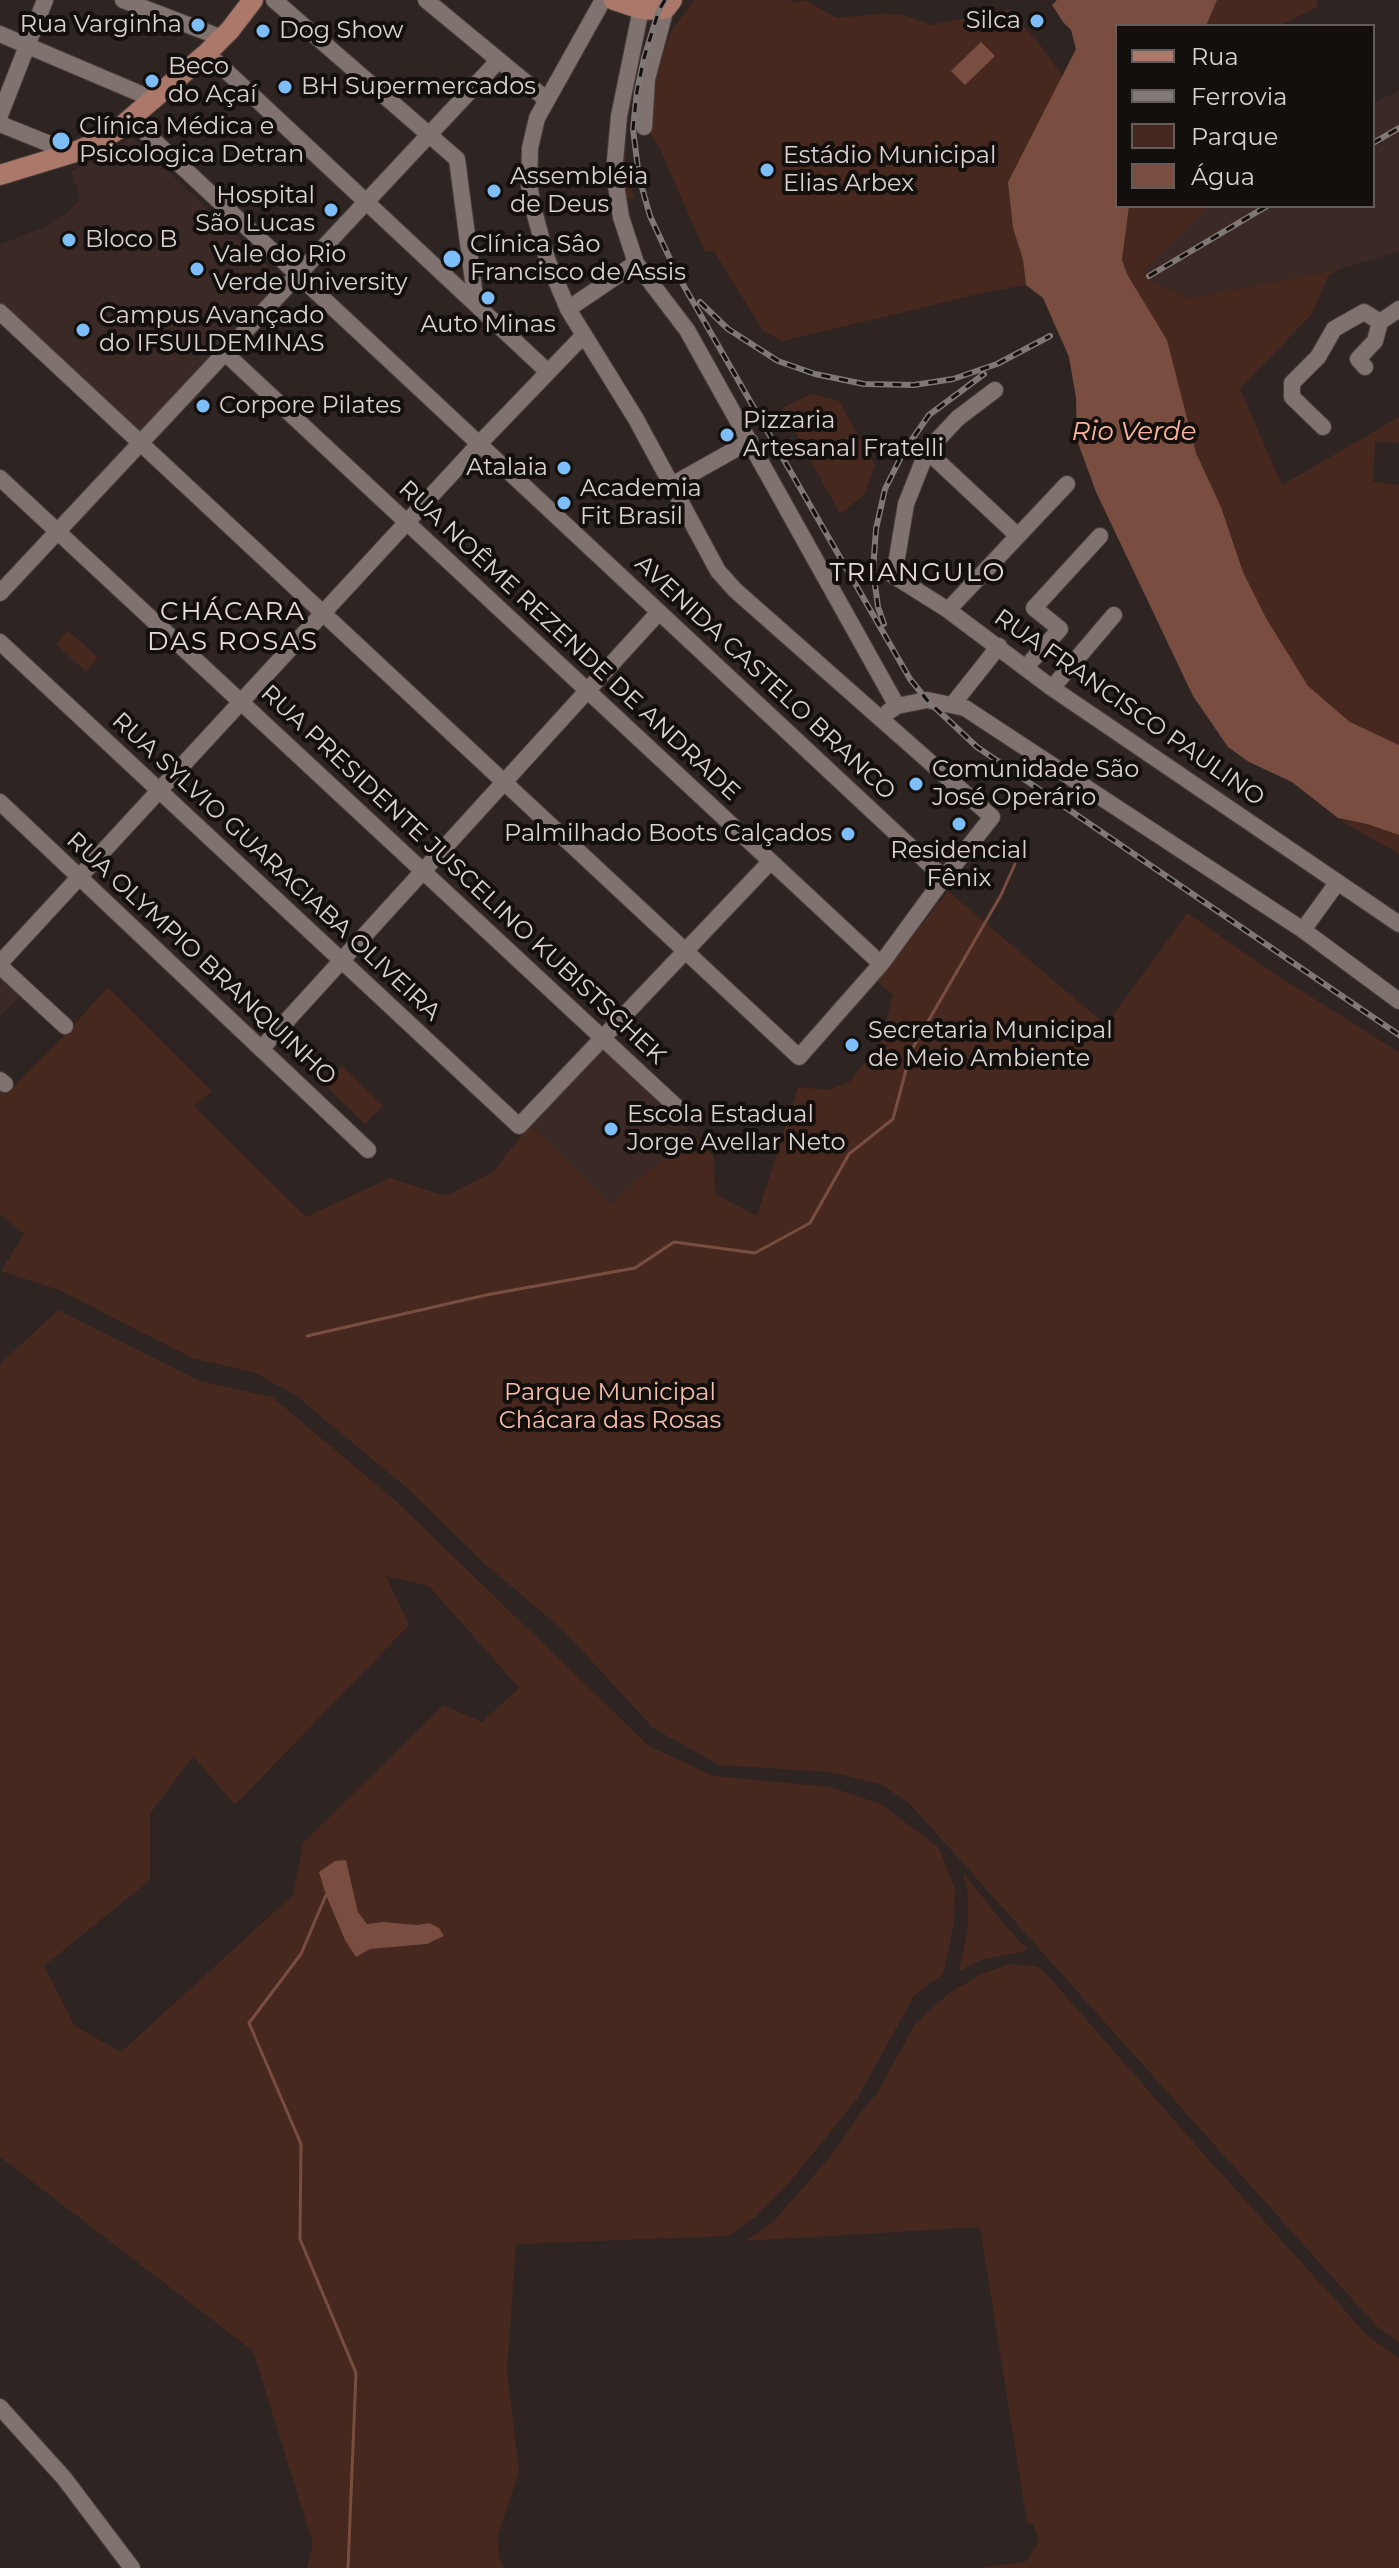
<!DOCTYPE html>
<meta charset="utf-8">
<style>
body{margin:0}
#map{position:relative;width:1399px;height:2568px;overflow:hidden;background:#2e2421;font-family:Montserrat,sans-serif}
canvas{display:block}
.legend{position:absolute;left:1115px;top:24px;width:260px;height:184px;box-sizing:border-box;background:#130f0d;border:2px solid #625d5b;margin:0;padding:10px 14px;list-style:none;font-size:24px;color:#d9d2d0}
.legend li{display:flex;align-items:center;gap:16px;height:40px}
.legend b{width:40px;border:2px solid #625d5b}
</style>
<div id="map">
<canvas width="1399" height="2568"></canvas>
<ul class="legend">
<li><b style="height:10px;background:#ac7869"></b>Rua</li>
<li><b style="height:10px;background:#807875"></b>Ferrovia</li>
<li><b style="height:22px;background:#46281f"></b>Parque</li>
<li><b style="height:22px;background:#794e41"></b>Água</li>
</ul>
</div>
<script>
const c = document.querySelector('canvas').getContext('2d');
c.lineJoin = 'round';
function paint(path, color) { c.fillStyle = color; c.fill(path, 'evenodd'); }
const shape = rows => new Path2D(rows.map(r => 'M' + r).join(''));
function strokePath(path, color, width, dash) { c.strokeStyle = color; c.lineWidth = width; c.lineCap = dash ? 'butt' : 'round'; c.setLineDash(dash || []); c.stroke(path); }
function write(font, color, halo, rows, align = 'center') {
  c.font = font + ' Montserrat,sans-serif'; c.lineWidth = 8; c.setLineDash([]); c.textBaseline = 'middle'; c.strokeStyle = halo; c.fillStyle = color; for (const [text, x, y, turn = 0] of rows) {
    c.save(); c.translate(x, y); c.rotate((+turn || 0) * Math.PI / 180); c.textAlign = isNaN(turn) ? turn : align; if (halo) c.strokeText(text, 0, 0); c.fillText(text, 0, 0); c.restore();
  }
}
paint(shape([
 [1399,91,1399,252,1340,269,1189,298,1153,283,1145,269,1210,206,1373,206,1373,103],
 [132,137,285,282,141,434,0,303,0,244,50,225,64,215,80,199,71,171],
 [0,979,3,979,21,996,0,1017],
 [604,1046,692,1133,611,1206,530,1125]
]), '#3a2924');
paint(shape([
 [694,0,791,0,793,3,805,0,837,18,882,14,904,15,932,25,1010,9,1041,46,1063,77,1008,182,1013,228,1023,260,1026,285,987,292,783,341,763,331,714,251,705,252,661,151,651,135,657,76,664,50,672,30],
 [1217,0,1317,0,1317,7,1280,26,1206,26],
 [625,138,626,164,634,198,623,199,619,166],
 [1129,206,1210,206,1145,269,1153,283,1189,298,1340,269,1329,275,1311,315,1240,389,1282,485,1399,417,1399,443,1375,442,1373,482,1399,485,1399,745,1350,722,1308,686,1266,618,1243,572,1221,507,1196,453,1167,340,1127,274,1122,260],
 [811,394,839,401,875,465,864,495,840,514,782,408],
 [68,630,98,658,86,672,56,644],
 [1338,819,1367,824,1399,835,1399,854],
 [948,891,1106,1025,1187,913,1281,978,1399,1052,1399,2342,1376,2326,910,1804,880,1784,830,1772,719,1765,653,1728,564,1631,485,1564,407,1488,295,1395,255,1373,192,1358,59,1290,1,1271,24,1234,0,1214,0,1090,6,1094,67,1033,108,987,212,1091,194,1106,306,1217,390,1178,446,1196,493,1172,530,1125,611,1205,692,1133,714,1157,715,1194,757,1216,798,1087,828,1090,849,1082,880,1044,893,995,877,981],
 [342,1066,383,1106,365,1124,324,1084],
 [58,1310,200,1381,272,1397,396,1501,649,1746,714,1776,830,1787,881,1804,939,1848,955,1889,954,1924,943,1974,914,1996,857,2099,789,2183,755,2217,729,2236,516,2244,507,2371,519,2472,498,2535,499,2557,504,2568,307,2568,313,2544,253,2351,0,2157,0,1364],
 [386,1576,429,1586,519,1688,482,1722,443,1705,303,1843,293,1895,121,2052,75,2026,44,1966,150,1880,150,1814,193,1756,235,1805,409,1625],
 [346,1860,358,1913,367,1924,383,1922,417,1925,429,1923,438,1940,427,1944,370,1949,345,1940,326,1895,320,1872],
 [963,1872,1004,1924,1027,1949,1022,1952,984,1959,959,1971,968,1928,968,1894],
 [1010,1964,1037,1966,1050,1978,1208,2159,1368,2336,1399,2358,1399,2568,977,2568,1025,2562,1039,2542,1033,2525,1027,2523,980,2227,746,2241,773,2222,830,2157,864,2108,877,2093,915,2024,948,1994,981,1974]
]), '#46281f');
paint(shape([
 [1057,0,1217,0,1206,26,1117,26,1117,206,1129,206,1122,260,1127,274,1167,340,1196,453,1221,507,1243,572,1266,618,1308,686,1350,722,1399,745,1399,835,1367,824,1338,818,1292,782,1249,762,1228,747,1193,696,1096,492,1077,440,1076,398,1069,357,1043,298,1026,285,1023,260,1013,228,1008,182,1076,49,1071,30,1063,22,1052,5],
 [981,42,995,56,965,85,951,71],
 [346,1860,358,1912,367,1924,383,1922,417,1925,429,1923,439,1928,444,1936,427,1944,370,1949,356,1957,345,1940,326,1895,319,1872,335,1861]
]), '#794e41');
strokePath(shape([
 [307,1336,486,1295,635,1268,674,1242,755,1253,810,1223,849,1154,893,1119,911,1051,1001,895,1015,864],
 [326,1895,301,1954,249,2023,301,2144,300,2239,356,2373,348,2568]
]), '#794e41', 3);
const minor = shape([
 [123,0,222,38],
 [274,0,457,159,476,304],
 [426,0,547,100],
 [641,9,619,116,614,172,621,217,636,263,687,330,897,706],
 [0,34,155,100],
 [207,53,548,372],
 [0,115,45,0],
 [132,120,944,878],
 [0,124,72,153],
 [644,127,647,79,666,8],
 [568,309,636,263],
 [0,312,799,1057,881,964,944,878,992,817,735,590,718,571,636,419,568,309,547,259,534,211,529,185,530,148,537,118,603,0],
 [225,353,881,964],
 [1365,367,1358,359,1375,341,1380,322,1399,309],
 [995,390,958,418,927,451,906,504,894,576,948,610,1052,688,1399,924],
 [1323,427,1292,397,1292,383,1318,357,1334,329,1364,312,1380,322],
 [927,451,1018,536],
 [0,478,681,1111],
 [670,486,750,441],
 [0,593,499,60],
 [948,610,1067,484],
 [0,642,519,1126,770,862],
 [1026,667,1060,629,1034,608,1100,536],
 [1052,688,1114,615],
 [953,704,999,646],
 [888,712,897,706,927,700,965,708,1303,930,1399,1001],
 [0,802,368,1150],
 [1303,930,1337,883],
 [0,963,479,444,583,336],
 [0,966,65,1026],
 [261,1049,659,612],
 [0,1080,5,1084],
 [0,2407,64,2478,132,2568]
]);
const major = shape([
 [614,0,641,9,659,10,666,8,672,0],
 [0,175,72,153,96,143,117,130,207,53,230,30,253,0]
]);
strokePath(minor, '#49403e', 18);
strokePath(major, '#49403e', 22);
strokePath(minor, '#7f726f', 16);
strokePath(major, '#ac7869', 20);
const rail = shape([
 [665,0,659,10,644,58,637,91,633,129,639,177,650,216,677,274,910,679,927,700,977,747,1399,1035],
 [1373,143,1399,128],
 [1149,276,1267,206],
 [700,302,728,329,778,361,815,374,864,384,914,385,953,379,997,364,1050,336],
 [884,624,878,607,873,570,876,529,885,489,904,451,929,415,984,374]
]);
strokePath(rail, '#807875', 6);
strokePath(rail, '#130f0d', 3, [9]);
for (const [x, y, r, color] of [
 [1037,21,8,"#7dbef9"],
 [198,25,8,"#7dbef9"],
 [263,31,8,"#7dbef9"],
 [152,81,8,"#7dbef9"],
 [285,87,8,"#7dbef9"],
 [61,141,10,"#7dbef9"],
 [767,170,8,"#7dbef9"],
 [494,191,8,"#7dbef9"],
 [331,210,8,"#7dbef9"],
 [69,240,8,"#7dbef9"],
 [452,259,10,"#7dbef9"],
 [197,269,8,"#7dbef9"],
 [488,298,8,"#7dbef9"],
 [83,330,8,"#7dbef9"],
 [203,406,8,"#7dbef9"],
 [727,435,8,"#7dbef9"],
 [564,468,8,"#7dbef9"],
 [564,503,8,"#7dbef9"],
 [916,784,8,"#7dbef9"],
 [959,824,8,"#7dbef9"],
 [848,834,8,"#7dbef9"],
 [852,1045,8,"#7dbef9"],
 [611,1129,8,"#7dbef9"]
]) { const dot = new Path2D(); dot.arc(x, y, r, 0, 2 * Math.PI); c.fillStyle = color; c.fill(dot); strokePath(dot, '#130f0d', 3); }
write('24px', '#d9d2d0', '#130f0d', [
 ["Silca",1021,21,"right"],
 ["Rua Varginha",182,25,"right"],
 ["Dog Show",279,31],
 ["Beco",168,67],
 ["do Açaí",168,95],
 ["BH Supermercados",301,87],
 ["Clínica Médica e",79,127],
 ["Psicologica Detran",79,155],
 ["Estádio Municipal",783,156],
 ["Elias Arbex",783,184],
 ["Assembléia",510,177],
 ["de Deus",510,205],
 ["Hospital",315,196,"right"],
 ["São Lucas",315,224,"right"],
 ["Bloco B",85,240],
 ["Clínica Sâo",470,245],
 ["Francisco de Assis",470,273],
 ["Vale do Rio",213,255],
 ["Verde University",213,283],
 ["Campus Avançado",99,316],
 ["do IFSULDEMINAS",99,344],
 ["Auto Minas",488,325,"center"],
 ["Corpore Pilates",219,406],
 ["Pizzaria",743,421],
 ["Artesanal Fratelli",743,449],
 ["Atalaia",548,468,"right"],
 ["Academia",580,489],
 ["Fit Brasil",580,517],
 ["Comunidade São",932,770],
 ["José Operário",932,798],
 ["Palmilhado Boots Calçados",832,834,"right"],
 ["Residencial",959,851,"center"],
 ["Fênix",959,879,"center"],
 ["Secretaria Municipal",868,1031],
 ["de Meio Ambiente",868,1059],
 ["Escola Estadual",627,1115],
 ["Jorge Avellar Neto",627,1143]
], 'left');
write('24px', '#d9d2d0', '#130f0d', [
 ["RUA NOÊME REZENDE DE ANDRADE",569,641,43],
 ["AVENIDA CASTELO BRANCO",765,678,43],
 ["RUA FRANCISCO PAULINO",1129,708,35],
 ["RUA SYLVIO GUARACIABA OLIVEIRA",276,867,43],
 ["RUA PRESIDENTE JUSCELINO KUBISTSCHEK",463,875,43],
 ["RUA OLYMPIO BRANQUINHO",201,959,43]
]);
write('24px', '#f8bdab', '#130f0d', [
 ["Parque Municipal",610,1393],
 ["Chácara das Rosas",610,1421]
]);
write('italic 26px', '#feb49e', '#130f0d', [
 ["Rio Verde",1134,432]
]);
c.letterSpacing = '2px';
write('26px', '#eadcd8', '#130f0d', [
 ["TRIANGULO",918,573],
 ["CHÁCARA",233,612],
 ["DAS ROSAS",233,642]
]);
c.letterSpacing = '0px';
</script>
